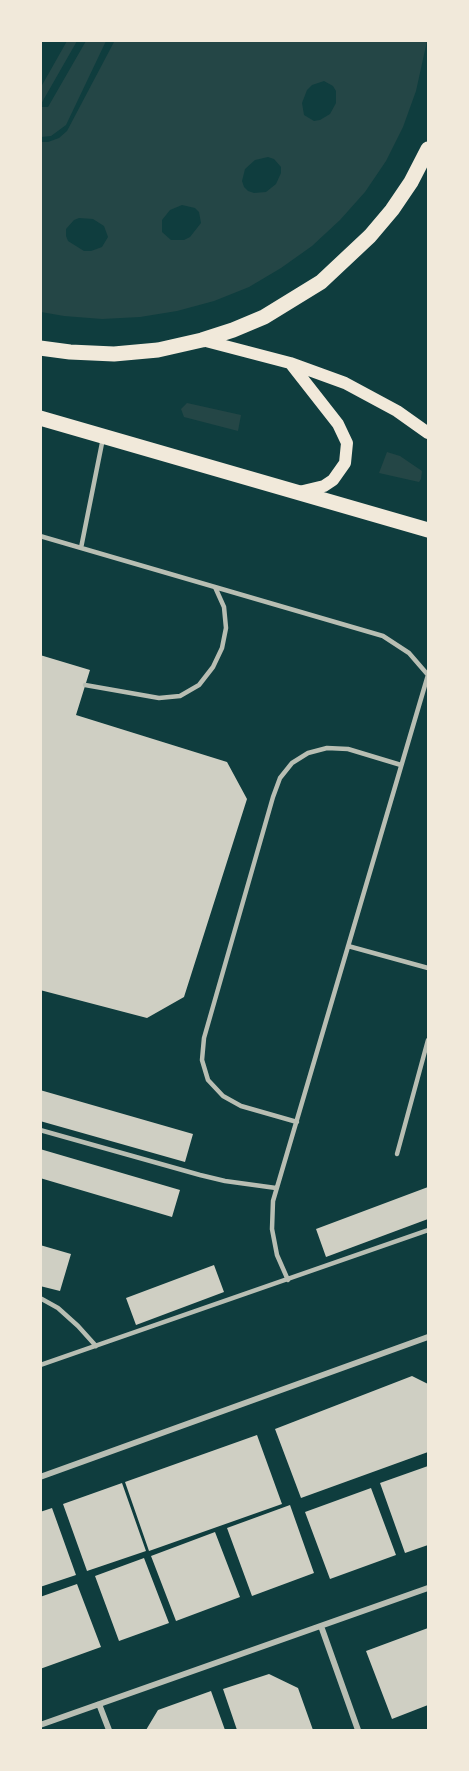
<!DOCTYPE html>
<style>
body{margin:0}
#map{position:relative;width:469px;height:1771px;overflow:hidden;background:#0f3d3e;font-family:Inter,sans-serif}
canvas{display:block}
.frame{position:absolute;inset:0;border:42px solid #f1e9da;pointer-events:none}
</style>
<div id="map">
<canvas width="469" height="1771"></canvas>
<div class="frame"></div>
</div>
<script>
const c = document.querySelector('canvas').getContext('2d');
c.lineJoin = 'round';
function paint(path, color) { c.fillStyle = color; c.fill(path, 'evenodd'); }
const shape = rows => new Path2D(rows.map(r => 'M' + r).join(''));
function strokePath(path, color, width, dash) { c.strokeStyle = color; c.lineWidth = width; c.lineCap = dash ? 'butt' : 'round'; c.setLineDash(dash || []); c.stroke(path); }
paint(shape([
 [67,41,77,41,41,104,41,87],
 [86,41,106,41,66,125,51,136,41,137,41,107,48,107],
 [118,41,118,40,427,41,416,91,403,127,386,161,365,192,340,220,312,246,281,268,249,287,214,301,177,311,140,317,102,319,64,316,41,312,41,142,48,142,59,138,67,131,114,42],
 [324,81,333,86,336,91,336,103,330,114,320,120,314,121,304,115,302,103,307,90,312,85],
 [268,157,274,159,281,167,281,173,276,184,266,192,254,193,248,191,244,187,242,181,245,169,255,160],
 [182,205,195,208,199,212,201,223,190,237,184,240,171,240,162,232,162,220,170,210],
 [79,218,93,219,104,226,108,237,102,247,91,251,84,251,68,241,66,236,66,229,74,220],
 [187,403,241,415,238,431,184,417,181,409],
 [387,452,400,456,422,471,421,479,419,482,379,473]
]), '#244646');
paint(shape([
 [40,655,90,670,76,715,227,762,247,799,184,997,147,1018,40,990],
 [40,1090,193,1134,185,1162,40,1121],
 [40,1149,180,1190,172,1217,40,1178],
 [428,1187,428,1219,326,1257,316,1229],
 [40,1245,71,1254,60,1291,40,1286],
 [214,1265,224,1292,136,1325,126,1298],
 [412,1376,428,1384,428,1452,301,1498,275,1429],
 [257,1435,282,1504,149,1551,125,1482],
 [428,1466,428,1545,405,1553,380,1483],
 [122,1483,146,1551,87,1571,63,1504],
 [371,1488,396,1555,330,1579,305,1512],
 [290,1505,314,1573,252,1596,227,1528],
 [52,1508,76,1575,40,1587,40,1512],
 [215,1532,240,1597,176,1621,151,1556],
 [144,1558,169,1623,119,1641,95,1576],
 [77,1584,101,1647,40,1669,40,1597],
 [428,1628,428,1705,392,1719,366,1651],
 [269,1674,298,1688,313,1730,237,1730,223,1689],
 [211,1691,225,1730,146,1730,158,1710]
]), '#cfcfc3');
strokePath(shape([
 [40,536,383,636,409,653,428,675],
 [81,548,103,438],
 [85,685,159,698,180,696,199,685,213,667,222,648,226,628,224,607,215,587],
 [348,946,428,968],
 [297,1122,241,1106,223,1096,208,1080,202,1060,204,1038,273,797,280,778,292,763,308,753,327,748,348,749,401,765],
 [40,1130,200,1175,225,1181,276,1188],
 [397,1154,428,1040],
 [288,1280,277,1255,272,1229,273,1201,428,675],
 [40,1298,58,1308,78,1326,96,1346],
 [40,1365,428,1230]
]), '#b8beb3', 4.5);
strokePath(shape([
 [40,1477,428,1337],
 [321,1626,358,1730],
 [99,1704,109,1730],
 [40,1725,428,1588]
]), '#b8beb3', 6);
strokePath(shape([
 [202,340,290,363,345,383,397,411,428,433],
 [291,364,338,424,347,443,345,463,333,480,324,486,299,492]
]), '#f1e9da', 12);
strokePath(shape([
 [40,348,70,352,114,354,158,350,202,340,233,330,264,317,321,282,370,236,392,210,411,182,428,149],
 [40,418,428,530]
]), '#f1e9da', 15);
</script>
